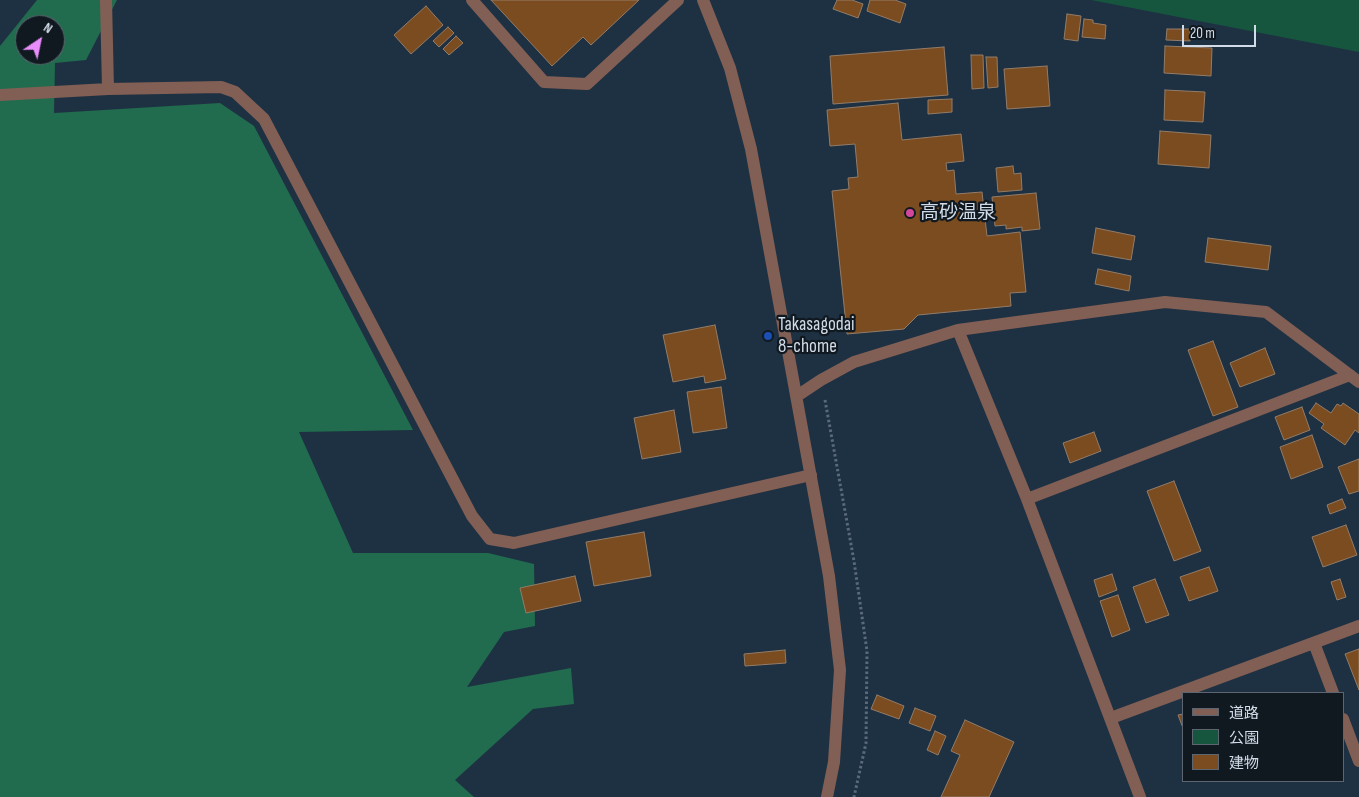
<!DOCTYPE html>
<meta charset="utf-8">
<style>
body{margin:0}
#map{position:relative;width:1359px;height:797px;overflow:hidden;background:#1e3143;font-family:"Sofia Sans Condensed","Noto Sans JP",sans-serif}
canvas{display:block}
.legend{position:absolute;left:1182px;top:692px;width:162px;height:90px;box-sizing:border-box;background:#101820;border:1px solid #5d6670;margin:0;padding:6px 9px;list-style:none;font-size:15px;color:#d1dce8}
.legend li{display:flex;align-items:center;gap:10px;height:25px}
.legend b{width:25px;border:1px solid #5d6670}
.north{position:absolute;left:15px;top:15px;width:50px;height:50px;box-sizing:border-box;background:#101820;border:1px solid #5d6670;border-radius:50%;rotate:34deg;font-size:14px;font-weight:700;line-height:20px;text-align:center;color:#d1dce8}
.north::after{content:'';display:block;margin:auto;width:18px;height:22px;background:#e98dfd;clip-path:polygon(50% 0,100% 100%,50% 72%,0 100%)}
.scale{position:absolute;left:1182px;top:25px;width:74px;height:22px;box-sizing:border-box;border:2px solid #d1dce8;border-top:0;padding-left:6px;font-size:15px;line-height:18px;white-space:nowrap;color:#d1dce8;-webkit-text-stroke:4px #101820;paint-order:stroke}
</style>
<div id="map">
<canvas width="1359" height="797"></canvas>
<ul class="legend">
<li><b style="height:6px;background:#825f54"></b>道路</li>
<li><b style="height:14px;background:#17563e"></b>公園</li>
<li><b style="height:14px;background:#7a4c1f"></b>建物</li>
</ul>
<div class="north">N</div>
<div class="scale">20 m</div>
</div>
<script>
const c = document.querySelector('canvas').getContext('2d');
c.lineJoin = 'round';
function paint(path, color) { c.fillStyle = color; c.fill(path, 'evenodd'); }
const shape = rows => new Path2D(rows.map(r => 'M' + r).join(''));
function strokePath(path, color, width, dash) { c.strokeStyle = color; c.lineWidth = width; c.lineCap = dash ? 'butt' : 'round'; c.setLineDash(dash || []); c.stroke(path); }
function write(font, color, halo, rows, align = 'center') {
  c.font = font + ' "Sofia Sans Condensed","Noto Sans JP",sans-serif'; c.lineWidth = 4.5; c.setLineDash([]); c.textBaseline = 'middle'; c.strokeStyle = halo; c.fillStyle = color; for (const [text, x, y, turn = 0] of rows) {
    c.save(); c.translate(x, y); c.rotate((+turn || 0) * Math.PI / 180); c.textAlign = isNaN(turn) ? turn : align; if (halo) c.strokeText(text, 0, 0); c.fillText(text, 0, 0); c.restore();
  }
}
paint(shape([
 [1091,0,1359,0,1359,52,1297,40]
]), '#17563e');
paint(shape([
 [37,0,117,0,86,60,55,63,54,113,220,103,254,126,413,430,299,432,353,553,488,553,534,564,535,626,504,632,467,687,571,668,574,704,533,709,455,780,474,797,0,797,0,46],
 [25,25,55,25,55,55,25,55]
]), '#216b4e');
const building = shape([
 [491,0,639,0,591,45,583,37,552,66,491,0],
 [837,0,852,0,863,4,858,18,833,9,837,0],
 [870,0,895,0,906,4,900,23,867,11,870,0],
 [426,6,443,25,411,54,394,35,426,6],
 [1067,14,1081,16,1078,41,1064,39,1067,14],
 [1084,19,1093,20,1093,23,1106,25,1105,39,1082,37,1084,19],
 [448,27,454,33,439,47,433,41,448,27],
 [1167,29,1190,29,1190,41,1166,40,1167,29],
 [456,36,463,43,449,55,443,49,456,36],
 [1165,46,1212,48,1211,76,1164,73,1165,46],
 [944,47,948,95,833,104,830,56,944,47],
 [971,55,983,55,984,88,972,89,971,55],
 [986,57,997,57,998,87,988,88,986,57],
 [1047,66,1050,106,1007,109,1004,69,1047,66],
 [1165,90,1205,92,1203,122,1164,120,1165,90],
 [952,99,952,112,928,114,928,100,952,99],
 [898,103,902,140,961,134,964,161,946,163,947,171,954,170,956,194,982,192,987,236,1020,232,1026,292,1010,293,1011,306,918,315,904,329,847,334,832,191,849,189,848,178,858,177,855,144,830,146,827,110,898,103],
 [1160,131,1211,135,1209,168,1158,164,1160,131],
 [1013,166,1014,174,1021,173,1022,190,998,192,996,168,1013,166],
 [1036,193,1040,229,1022,231,1022,227,1006,229,1006,225,995,226,992,197,1036,193],
 [1096,228,1135,236,1131,260,1092,253,1096,228],
 [1208,238,1271,246,1268,270,1205,262,1208,238],
 [1098,269,1131,276,1129,291,1095,284,1098,269],
 [715,325,726,379,705,383,704,376,673,382,663,335,715,325],
 [1213,341,1238,407,1213,416,1188,350,1213,341],
 [1265,348,1275,374,1240,387,1230,363,1265,348],
 [721,387,727,428,693,433,687,392,721,387],
 [1316,403,1331,413,1337,404,1341,406,1343,403,1359,414,1359,433,1355,430,1345,445,1321,428,1324,424,1309,413,1316,403],
 [1302,407,1310,430,1284,440,1275,417,1302,407],
 [674,410,681,452,642,459,634,418,674,410],
 [1094,432,1101,451,1070,463,1063,443,1094,432],
 [1312,435,1323,467,1291,479,1280,447,1312,435],
 [1359,459,1359,491,1349,494,1338,467,1359,459],
 [1174,481,1201,551,1174,561,1147,491,1174,481],
 [1342,499,1346,508,1330,514,1327,505,1342,499],
 [1346,525,1357,555,1323,567,1312,537,1346,525],
 [644,532,651,576,594,586,586,542,644,532],
 [1209,567,1218,591,1189,601,1180,577,1209,567],
 [1112,574,1117,590,1099,597,1094,580,1112,574],
 [575,576,581,601,526,613,520,588,575,576],
 [1155,579,1169,615,1146,623,1133,587,1155,579],
 [1340,579,1346,597,1337,600,1331,582,1340,579],
 [1118,595,1130,630,1112,637,1100,601,1118,595],
 [1359,649,1359,690,1345,654,1359,649],
 [785,650,786,663,745,666,744,654,785,650],
 [877,695,904,706,899,719,871,709,877,695],
 [915,708,936,716,930,731,909,723,915,708],
 [1183,714,1183,728,1178,715,1183,714],
 [965,720,1014,742,989,797,941,797,960,755,951,751,965,720],
 [935,731,946,736,938,755,927,750,935,731]
]);
paint(building, '#7a4c1f');
strokePath(building, '#937c68', 1);
strokePath(shape([
 [825,400,854,561,867,651,866,743,854,797]
]), '#5a6a7a', 3, [2.5, 2.5]);
strokePath(shape([
 [106,0,108,89],
 [472,0,544,82,587,84,678,0],
 [0,95,108,89,221,87,235,92,264,119,472,516,490,539,514,543,811,475],
 [958,330,1027,499,1140,797],
 [797,396,821,380,854,362,958,330,1165,302,1266,312,1359,382],
 [1027,499,1350,375],
 [1314,643,1333,693],
 [1111,718,1359,626],
 [1343,719,1359,761]
]), '#825f54', 12);
strokePath(shape([
 [703,0,730,68,751,149,829,576,840,670,834,762,827,797]
]), '#825f54', 12);
for (const [x, y, r, color] of [
 [910,213,5,"#d1479c"],
 [768,336,5,"#1a4fb4"]
]) { const dot = new Path2D(); dot.arc(x, y, r, 0, 2 * Math.PI); c.fillStyle = color; c.fill(dot); strokePath(dot, '#101820', 2); }
write('19px', '#d1dce8', '#101820', [
 ["高砂温泉",920,213],
 ["Takasagodai",778,325],
 ["8-chome",778,347]
], 'left');
</script>
